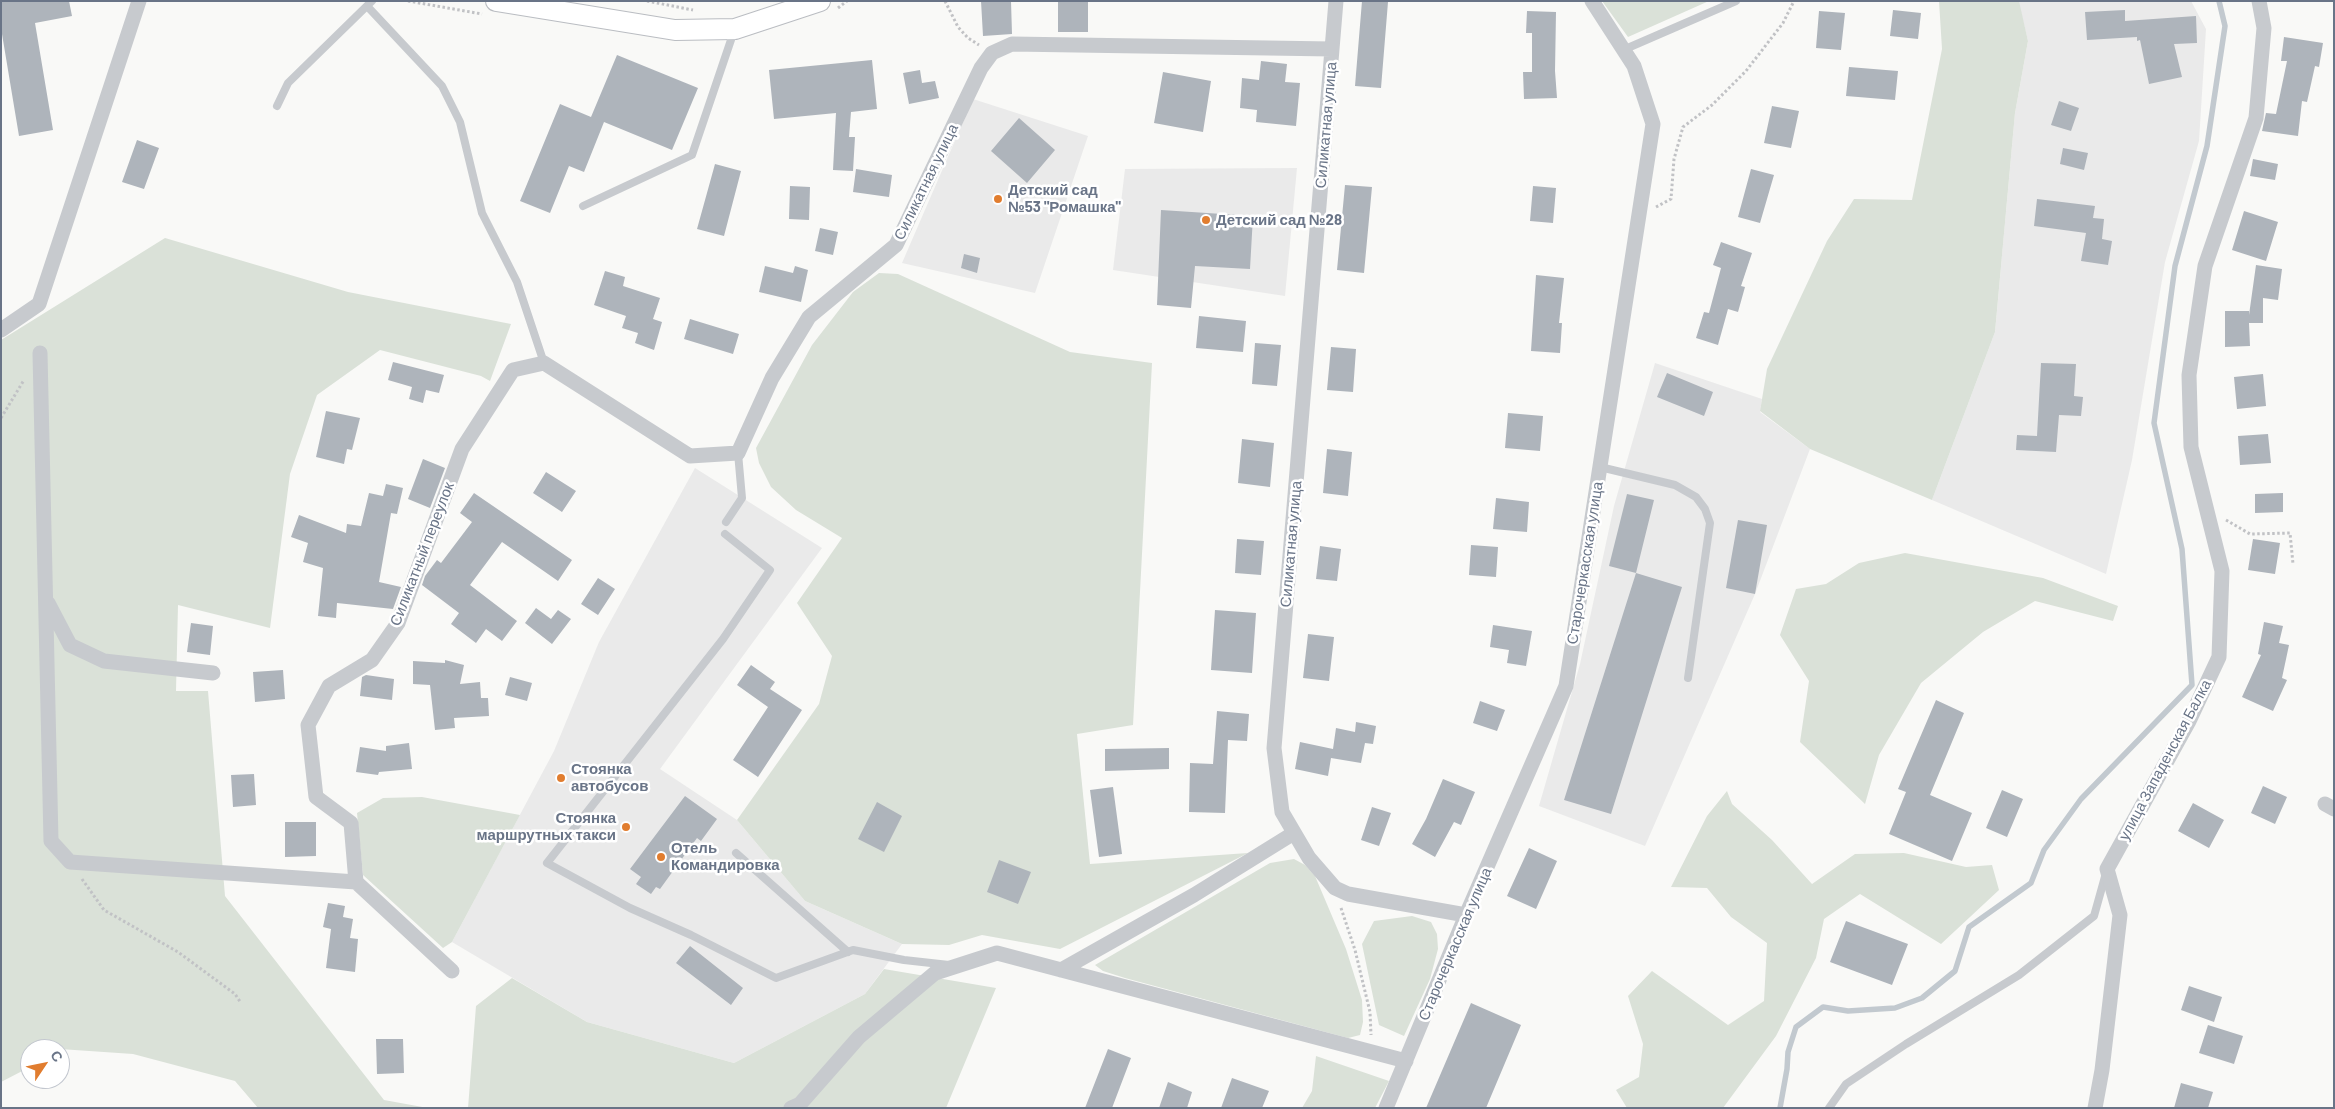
<!DOCTYPE html>
<meta charset="utf-8">
<style>
body{margin:0}
#map{position:relative;width:2335px;height:1109px;overflow:hidden;background:#f9f9f7;font-family:Barlow,sans-serif}
canvas{display:block}
.frame{position:absolute;inset:0;border:2px solid #697487;pointer-events:none}
.north{position:absolute;left:20px;top:1039px;width:50px;height:50px;box-sizing:border-box;background:#fff;border:1px solid #c3c7cf;border-radius:50%;rotate:56deg;font-size:14px;font-weight:700;line-height:20px;text-align:center;color:#697487}
.north::after{content:'';display:block;margin:auto;width:18px;height:22px;background:#e17d2f;clip-path:polygon(50% 0,100% 100%,50% 72%,0 100%)}
</style>
<div id="map">
<canvas width="2335" height="1109"></canvas>
<div class="frame"></div>
<div class="north">С</div>
</div>
<script>
const c = document.querySelector('canvas').getContext('2d');
c.lineJoin = 'round';
function paint(path, color) { c.fillStyle = color; c.fill(path, 'evenodd'); }
const shape = rows => new Path2D(rows.map(r => 'M' + r).join(''));
function strokePath(path, color, width, dash) { c.strokeStyle = color; c.lineWidth = width; c.lineCap = dash ? 'butt' : 'round'; c.setLineDash(dash || []); c.stroke(path); }
function write(font, color, halo, rows, align = 'center') {
  c.font = font + ' Barlow,sans-serif'; c.lineWidth = 5; c.setLineDash([]); c.textBaseline = 'middle'; c.strokeStyle = halo; c.fillStyle = color; for (const [text, x, y, turn = 0] of rows) {
    c.save(); c.translate(x, y); c.rotate((+turn || 0) * Math.PI / 180); c.textAlign = isNaN(turn) ? turn : align; if (halo) c.strokeText(text, 0, 0); c.fillText(text, 0, 0); c.restore();
  }
}
paint(shape([
 [2018,1,2191,1,2206,29,2199,141,2165,262,2132,460,2106,574,1932,500,1995,332,2015,113,2028,41],
 [973,99,1088,136,1035,293,902,263],
 [1297,168,1285,296,1113,270,1125,169],
 [1655,363,1762,399,1760,412,1810,449,1755,594,1645,846,1539,806,1580,664,1614,506],
 [695,468,822,548,660,769,737,820,805,901,902,944,865,994,734,1063,587,1022,452,942,554,751,599,642]
]), '#eaeaea');
paint(shape([
 [1602,1,1709,1,1628,37],
 [1939,1,2019,1,2028,41,2015,113,1995,332,1932,500,1810,449,1760,411,1767,369,1827,241,1854,199,1912,200,1942,49],
 [165,238,348,292,511,324,490,381,481,376,380,350,317,395,290,474,270,628,178,605,176,691,208,691,225,896,384,1100,428,1108,258,1108,235,1081,133,1054,60,1049,30,1049,30,1067,1,1082,1,340],
 [879,273,898,274,1070,352,1152,363,1133,725,1077,734,1090,864,1248,853,1060,949,982,935,949,945,902,944,805,901,737,820,819,704,832,656,797,603,842,538,796,510,771,487,759,463,756,448,812,345,853,292],
 [1905,553,2043,578,2118,606,2113,621,2035,601,1983,632,1921,683,1879,755,1865,804,1800,742,1809,681,1780,635,1796,589,1826,584,1859,563],
 [1727,791,1732,804,1772,840,1812,884,1855,854,1904,853,1966,867,1992,865,1999,890,1941,944,1860,894,1824,919,1816,958,1776,1036,1723,1108,1627,1108,1616,1090,1639,1077,1643,1044,1628,996,1652,971,1728,1025,1764,1001,1767,943,1731,917,1707,888,1671,887,1707,816],
 [422,797,520,815,452,942,443,948,363,875,357,813,383,798],
 [1294,859,1305,865,1315,876,1346,949,1362,1000,1363,1022,1360,1035,1348,1038,1125,978,1103,971,1095,965,1270,863],
 [1412,916,1431,922,1437,934,1438,949,1430,979,1404,1036,1379,1025,1362,944,1374,921],
 [884,969,996,988,946,1108,468,1108,476,1006,512,978,587,1022,734,1063,865,994],
 [1316,1056,1389,1081,1375,1108,1302,1108,1312,1091]
]), '#dae1d8');
strokePath(shape([
 [1780,1108,1787,1069,1788,1052,1796,1027,1823,1007,1848,1011,1895,1008,1922,998,1955,971,1969,927,2031,883,2044,850,2081,799,2192,685,2182,549,2154,423,2175,266,2207,146,2225,26,2219,1]
]), '#c2c9cf', 5.5);
paint(shape([
 [1,1,69,1,72,16,35,23,53,130,19,136,1,28],
 [981,1,1011,1,1012,34,983,36],
 [1058,1,1088,1,1088,32,1058,32],
 [1362,1,1388,2,1381,88,1355,86],
 [1893,10,1921,13,1918,39,1890,36],
 [2125,10,2125,21,2196,16,2197,43,2174,44,2182,77,2149,84,2140,40,2137,41,2137,37,2087,40,2085,12],
 [1527,11,1556,12,1555,71,1557,98,1524,99,1523,72,1532,72,1532,33,1526,33],
 [1819,11,1845,13,1841,50,1816,48],
 [2284,37,2323,43,2319,67,2315,66,2307,102,2302,101,2298,136,2262,131,2266,113,2276,114,2287,61,2281,61],
 [617,55,698,88,672,150,604,122,584,172,569,166,550,213,520,201,560,104,591,117],
 [872,60,877,109,851,112,849,137,855,137,853,171,833,170,836,113,774,119,769,70],
 [1261,61,1287,64,1285,82,1300,83,1296,126,1256,122,1257,110,1240,108,1242,78,1259,80],
 [1849,67,1898,71,1895,100,1846,96],
 [920,70,922,83,935,81,939,98,909,104,903,73],
 [1163,72,1211,81,1203,132,1154,123],
 [2059,101,2079,108,2071,131,2051,125],
 [1772,106,1799,111,1791,148,1764,143],
 [1019,118,1055,150,1027,183,991,151],
 [137,140,159,148,144,189,122,182],
 [2063,148,2088,153,2084,170,2060,164],
 [2253,159,2278,164,2275,180,2250,176],
 [715,164,741,171,724,236,697,229],
 [856,169,892,175,889,197,853,192],
 [1751,169,1774,175,1760,223,1738,217],
 [1345,185,1372,187,1364,273,1337,270],
 [790,186,810,187,809,220,789,219],
 [1533,186,1556,188,1553,223,1530,221],
 [2037,199,2095,206,2093,218,2104,219,2102,239,2112,241,2108,265,2081,261,2086,233,2034,226],
 [1161,210,1253,216,1250,269,1195,266,1191,308,1157,305],
 [2244,211,2278,222,2266,261,2232,250],
 [820,228,838,232,833,255,815,251],
 [1721,242,1752,253,1741,286,1745,287,1738,312,1728,309,1718,345,1696,338,1704,312,1709,313,1721,268,1713,265],
 [964,254,980,258,977,273,961,268],
 [2256,265,2282,269,2278,300,2263,298,2263,323,2249,323,2250,346,2225,347,2225,311,2249,311,2249,315],
 [765,266,793,273,795,266,808,270,801,302,759,292],
 [605,271,625,277,623,286,660,298,653,319,662,322,654,350,635,343,638,333,622,328,626,316,594,305],
 [1536,275,1564,278,1559,323,1562,323,1560,353,1531,351],
 [1199,316,1246,321,1243,352,1196,348],
 [690,319,739,334,733,354,684,339],
 [1255,343,1281,345,1277,386,1252,384],
 [1331,347,1356,349,1353,392,1327,390],
 [393,362,444,375,439,393,426,390,423,403,409,399,412,387,388,380],
 [2041,363,2076,364,2074,396,2083,397,2081,416,2059,415,2056,452,2016,450,2017,435,2037,436],
 [1667,373,1713,392,1704,416,1657,397],
 [2263,374,2266,406,2237,409,2234,377],
 [326,411,360,418,352,450,347,449,344,464,316,457],
 [1508,413,1543,416,1540,451,1505,448],
 [2268,434,2271,463,2240,465,2238,436],
 [1242,439,1274,443,1270,487,1238,483],
 [1327,449,1352,452,1348,496,1323,493],
 [423,459,445,468,430,508,408,499],
 [546,472,576,491,562,512,533,493],
 [386,484,403,488,397,514,391,513,379,582,401,587,393,609,337,603,336,618,318,616,323,568,303,562,308,543,291,537,299,515,346,533,347,524,361,526,369,493,383,496],
 [474,493,572,560,558,581,502,542,470,585,517,621,502,641,486,629,476,643,451,624,459,613,422,585,425,576,437,560,441,563,472,522,460,513],
 [2283,493,2283,512,2255,513,2255,494],
 [1627,494,1654,500,1636,573,1609,566],
 [1496,498,1529,502,1527,532,1493,529],
 [1738,520,1767,525,1755,594,1726,588],
 [1237,539,1264,541,1261,575,1235,573],
 [2253,539,2280,543,2275,574,2248,570],
 [1471,545,1498,547,1496,577,1469,575],
 [1320,546,1341,549,1337,581,1316,579],
 [1636,573,1682,587,1611,814,1564,800],
 [598,578,615,589,598,615,581,604],
 [536,608,551,619,558,610,571,619,552,644,525,623],
 [1215,610,1256,613,1252,673,1211,670],
 [2264,622,2283,626,2279,643,2289,645,2282,678,2287,680,2273,711,2242,697,2261,655,2258,654],
 [191,623,213,626,210,655,187,652],
 [1493,625,1532,631,1526,666,1507,663,1509,650,1490,647],
 [1308,634,1334,637,1329,681,1303,678],
 [445,660,464,665,460,684,480,682,481,698,488,698,489,716,454,718,455,728,435,730,430,685,413,684,413,661,445,663],
 [751,665,775,682,770,689,802,710,758,777,733,760,768,707,737,685],
 [283,670,285,699,255,702,253,672],
 [366,675,394,679,392,700,360,696,362,677],
 [510,677,532,683,527,701,505,695],
 [1936,700,1964,713,1930,795,1972,813,1952,861,1889,834,1906,792,1898,789],
 [1480,701,1505,710,1497,731,1473,723],
 [1217,711,1249,714,1247,741,1228,740,1225,813,1189,812,1190,763,1213,764],
 [1356,722,1376,726,1373,744,1365,743,1361,763,1331,758,1328,776,1295,769,1300,742,1333,749,1336,728,1355,732],
 [409,743,412,769,379,772,378,775,356,772,360,747,386,751,386,746],
 [1169,748,1169,769,1105,771,1105,749],
 [254,774,256,805,233,807,231,775],
 [1443,779,1475,792,1461,825,1454,822,1435,857,1412,844,1426,819],
 [2263,786,2287,797,2275,824,2251,813],
 [1113,787,1122,854,1099,857,1090,790],
 [2002,790,2023,799,2007,837,1986,828],
 [685,796,717,819,701,841,697,838,660,889,656,887,651,894,636,884,641,877,630,869],
 [877,802,902,816,884,852,858,839],
 [2193,803,2224,820,2209,848,2178,831],
 [1372,807,1391,813,1379,846,1361,840],
 [285,822,316,822,316,856,285,857],
 [1529,848,1557,861,1536,909,1507,896],
 [999,860,1031,872,1018,904,987,892],
 [328,903,345,906,343,917,353,919,350,938,358,939,355,972,326,968,331,929,323,927],
 [1846,921,1908,944,1892,985,1830,962],
 [690,946,743,988,731,1005,676,963],
 [2189,986,2222,997,2214,1022,2181,1010],
 [1471,1003,1521,1025,1486,1108,1426,1108],
 [2208,1025,2243,1036,2234,1064,2199,1053],
 [376,1039,403,1039,404,1073,377,1074],
 [1108,1049,1131,1058,1112,1108,1085,1108],
 [1232,1078,1269,1091,1262,1108,1221,1108],
 [1168,1082,1192,1092,1187,1108,1159,1108],
 [2181,1083,2213,1092,2208,1108,2174,1108]
]), '#aeb4bb');
const secondary = shape([
 [496,1,675,30,735,29,820,1]
]);
strokePath(secondary, '#babdc2', 22);
strokePath(shape([
 [408,1,482,14],
 [647,1,693,10],
 [945,1,958,27,968,38,979,45],
 [838,8,847,1],
 [1656,207,1671,199,1674,159,1683,127,1712,105,1746,71,1783,23,1794,1],
 [1,418,24,380],
 [2226,520,2250,534,2290,533,2293,564],
 [82,879,104,910,178,952,235,994,241,1003],
 [1341,908,1355,950,1370,1012,1371,1035]
]), '#c1c2c5', 3, [2.5, 2.5]);
strokePath(shape([
 [367,6,442,86,460,122,482,213,517,282,544,363],
 [1623,50,1736,1],
 [277,106,288,83,372,1],
 [583,206,692,155,734,31],
 [1600,467,1675,485,1696,497,1705,509,1710,523,1688,678],
 [726,522,742,498,738,453],
 [725,534,770,570,723,639,547,863,630,908,691,935,776,978,853,950,904,960,949,965],
 [736,853,848,952],
 [1829,1108,1846,1084,1906,1044,2019,975,2094,916,2106,873]
]), '#c7cace', 8);
strokePath(shape([
 [1336,1,1274,748,1282,812,1309,858,1335,888,1348,894,1466,915],
 [1,330,39,304,139,1],
 [40,353,51,841,70,862,356,882],
 [48,603,70,645,104,661,213,673],
 [2325,804,2334,809],
 [1061,970,1194,895,1294,833],
 [452,971,356,882,351,823,316,797,308,725,329,686,372,660,398,623,462,449,513,370,544,363,690,456,738,453,772,378,809,317,896,245,981,68,992,53,1012,44,1332,49],
 [791,1108,800,1104,859,1037,935,973,997,953,1406,1061],
 [1386,1108,1466,915,1566,686,1653,124,1634,66,1592,1],
 [2095,1108,2102,1070,2120,915,2107,869,2189,721,2219,657,2222,571,2191,447,2189,375,2205,266,2256,118,2264,28,2259,1]
]), '#c7cace', 15);
strokePath(secondary, '#fff', 20);
for (const [x, y, r, color] of [
 [998,199,5,"#e17d2f"],
 [1206,220,5,"#e17d2f"],
 [561,778,5,"#e17d2f"],
 [626,827,5,"#e17d2f"],
 [661,857,5,"#e17d2f"]
]) { const dot = new Path2D(); dot.arc(x, y, r, 0, 2 * Math.PI); c.fillStyle = color; c.fill(dot); strokePath(dot, '#fff', 2); }
write('15px', '#697487', '#fff', [
 ["Силикатная улица",1326,125,-85],
 ["Силикатная улица",926,182,-64],
 ["Силикатная улица",1291,544,-85],
 ["Силикатный переулок",422,554,-69],
 ["Старочеркасская улица",1585,563,-81],
 ["улица Западенская Балка",2165,760,-62],
 ["Старочеркасская улица",1455,944,-67]
]);
write('bold 15px', '#697487', '#fff', [
 ["Детский сад",1008,190],
 ["№53 \"Ромашка\"",1008,207],
 ["Детский сад №28",1216,220],
 ["Стоянка",571,769],
 ["автобусов",571,786],
 ["Стоянка",616,818,"right"],
 ["маршрутных такси",616,835,"right"],
 ["Отель",671,848],
 ["Командировка",671,865]
], 'left');
</script>
